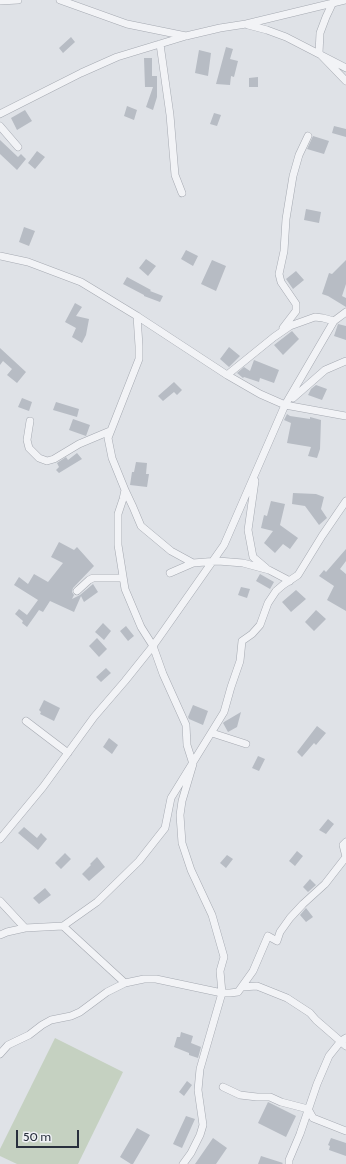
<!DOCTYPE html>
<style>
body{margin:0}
#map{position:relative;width:346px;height:1164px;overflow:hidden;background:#dfe2e7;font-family:Cabin,sans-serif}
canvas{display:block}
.scale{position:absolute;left:16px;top:1130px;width:63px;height:18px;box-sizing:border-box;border:2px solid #29303d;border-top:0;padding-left:5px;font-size:12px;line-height:14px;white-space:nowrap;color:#29303d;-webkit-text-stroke:3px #eff1f5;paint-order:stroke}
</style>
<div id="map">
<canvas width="346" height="1164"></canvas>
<div class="scale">50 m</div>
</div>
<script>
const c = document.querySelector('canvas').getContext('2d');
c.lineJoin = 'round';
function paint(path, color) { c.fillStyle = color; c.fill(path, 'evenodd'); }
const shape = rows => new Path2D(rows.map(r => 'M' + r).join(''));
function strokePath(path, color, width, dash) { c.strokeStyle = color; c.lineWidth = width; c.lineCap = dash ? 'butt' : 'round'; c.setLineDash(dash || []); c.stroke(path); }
paint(shape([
 [55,1038,123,1072,78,1164,17,1164,0,1156,0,1149]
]), '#c5d1c1');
paint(shape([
 [71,37,75,42,63,53,59,48],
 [226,47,233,49,230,59,238,61,234,77,231,76,230,85,216,84],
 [199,50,211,53,208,76,195,73],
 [144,58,152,58,152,76,157,76,157,97,153,110,146,107,153,87,145,87],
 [258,77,258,87,249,87,249,78],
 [127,106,137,110,134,120,124,116],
 [25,110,32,121,17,130,11,118],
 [214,113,221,115,217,126,210,124],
 [334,126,346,129,346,137,332,133],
 [313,136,329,141,324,154,307,149],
 [0,140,18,157,21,154,26,159,17,170,0,154],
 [37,151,45,157,35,169,28,163],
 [306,209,321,212,319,223,304,220],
 [24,227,35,231,29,246,19,242],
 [186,250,198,256,193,266,181,259],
 [146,259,156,266,148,276,139,268],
 [212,260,226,266,216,291,201,284],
 [346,260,346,284,342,296,346,298,346,307,328,296,322,294,329,273,332,274],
 [296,271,304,280,293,289,286,279],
 [127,277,151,290,150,291,163,296,160,302,144,296,144,295,123,284],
 [75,303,82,307,76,316,89,319,86,335,82,343,72,337,76,328,65,322],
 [338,324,346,326,346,340,334,336],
 [292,331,299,339,283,355,274,345],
 [229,347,240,356,229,367,220,359],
 [0,348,26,372,17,383,7,375,12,369,3,361,0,365],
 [254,360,279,370,274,383,260,378,259,382,244,377,243,378,237,373,244,367,250,371],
 [174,382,182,390,177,395,174,392,163,401,158,396],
 [316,385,327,389,322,400,308,395,311,389],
 [22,398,32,402,29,411,18,407],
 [56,402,79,409,77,417,53,410],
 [287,414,290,416,310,419,310,417,321,420,320,449,317,458,308,456,311,447,287,443,291,423,284,420],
 [73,419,90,425,86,436,69,430],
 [77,453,82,459,59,473,56,470,59,467,57,463,66,457,68,460],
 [136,462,147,463,146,474,149,474,147,487,130,485,132,472,134,472],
 [293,493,316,494,324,497,321,509,327,518,319,525,305,506,292,504],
 [271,501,285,504,280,525,298,538,290,549,283,544,275,553,264,543,273,531,261,528,264,515,267,516],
 [59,542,74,550,77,547,94,566,73,588,72,592,74,595,72,599,80,595,93,584,98,592,84,602,81,596,74,612,50,601,43,612,39,610,27,627,22,623,23,621,15,614,19,609,27,615,38,600,14,585,19,577,28,584,34,574,48,582,63,563,51,557],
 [346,549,346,561,340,569,346,574,346,611,327,600,334,586,319,576,324,570,326,572],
 [260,574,274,582,270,589,256,581],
 [241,587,250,589,247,598,238,595],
 [296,590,306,599,291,612,282,602],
 [316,610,326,619,314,631,305,622],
 [103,623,111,631,104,640,95,632],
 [126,626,134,636,128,641,120,631],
 [97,638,107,649,99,657,89,646],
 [106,668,111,673,101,682,96,677],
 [44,700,60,708,54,721,40,714,41,712,39,710],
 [193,705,208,711,203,725,189,719,188,717],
 [241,712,237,727,228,732,223,723,224,722],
 [317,726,326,733,316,745,314,743,302,757,297,752],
 [109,738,118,745,112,754,103,747],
 [258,756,265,759,259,771,252,768],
 [328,819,334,824,326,834,319,830],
 [24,827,37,838,41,833,47,839,38,850,18,833],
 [297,851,303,856,295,866,289,861],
 [65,853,71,859,61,869,55,863],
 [227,855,233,859,226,868,220,863],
 [97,857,105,867,89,881,82,874,91,865,90,864],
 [310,879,316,885,308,892,303,887],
 [45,888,51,895,39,904,33,898],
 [306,908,313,917,306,922,300,915],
 [181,1032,193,1036,191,1043,201,1047,198,1058,189,1055,189,1053,174,1047,177,1037,180,1037],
 [187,1081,192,1085,184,1096,179,1092],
 [268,1102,296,1116,286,1137,258,1123],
 [186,1116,195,1119,182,1148,173,1144],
 [137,1128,150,1135,133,1164,131,1164,120,1157],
 [213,1138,227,1148,216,1164,195,1164],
 [331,1138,346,1143,346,1156,329,1150,330,1146,328,1145],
 [261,1156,283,1163,282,1164,258,1164]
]), '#b7bcc4');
const street = shape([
 [60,0,127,24,186,36],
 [334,0,326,17,320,33,319,53,346,81],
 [0,1,18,0],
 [248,25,267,30,286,37,346,68],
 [160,44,170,115,175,175,182,193],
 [0,114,81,73,117,57,186,36,220,28,246,24,345,0],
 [0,126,18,147],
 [0,256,28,262,81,282,137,316,227,375,274,337,290,326,315,317,323,318,334,321],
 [137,316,139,346,139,359,108,438,112,458,125,490,123,499,118,514,118,545,125,589,141,627,153,646,163,674,186,725,187,745,193,764,182,801,180,815,182,843,191,870,212,915,224,957,220,971,222,993,200,1069,198,1090,203,1125,200,1135,191,1153,183,1164],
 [283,328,296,311,296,304,281,282,279,274,284,251,286,219,293,176,299,155,308,136],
 [227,375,260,394,285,405,346,416],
 [293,398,325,370,346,361],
 [30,421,27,440,29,448,39,458,47,461,54,459,79,444,110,431],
 [255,481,248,530,253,557,266,568],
 [125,490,133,507,141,526,171,551,193,563],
 [170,573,193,563,218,561,243,563,269,570,290,581],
 [77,591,89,580,93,578,122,578],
 [26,721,68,753],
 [212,733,246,744],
 [0,839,43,787,94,717,125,681,153,646,224,545,285,405,334,321,346,312],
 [0,901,25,928],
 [63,926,125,983],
 [0,935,7,932,25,928,63,926,97,902,139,861,165,828,171,798,224,712,231,687,240,661,242,641,252,634,260,625,268,603,276,591,283,585,298,575,322,536,346,501],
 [242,987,257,986,287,998,310,1013,316,1020,346,1046],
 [0,1054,8,1045,29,1035,42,1025,51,1020,71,1016,80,1012,107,992,125,983,144,979,156,979,222,993,230,993,238,992,253,971,268,936,277,941,280,932,290,918,303,904,325,884,346,857,343,845,346,842],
 [223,1087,240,1095,257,1097,270,1097,281,1102,308,1109,313,1118,346,1131],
 [289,1164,289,1160,300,1134,317,1084,329,1056,341,1041,346,1038]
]);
strokePath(street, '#a5a9b1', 8);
strokePath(street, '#f2f3f6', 7);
</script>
